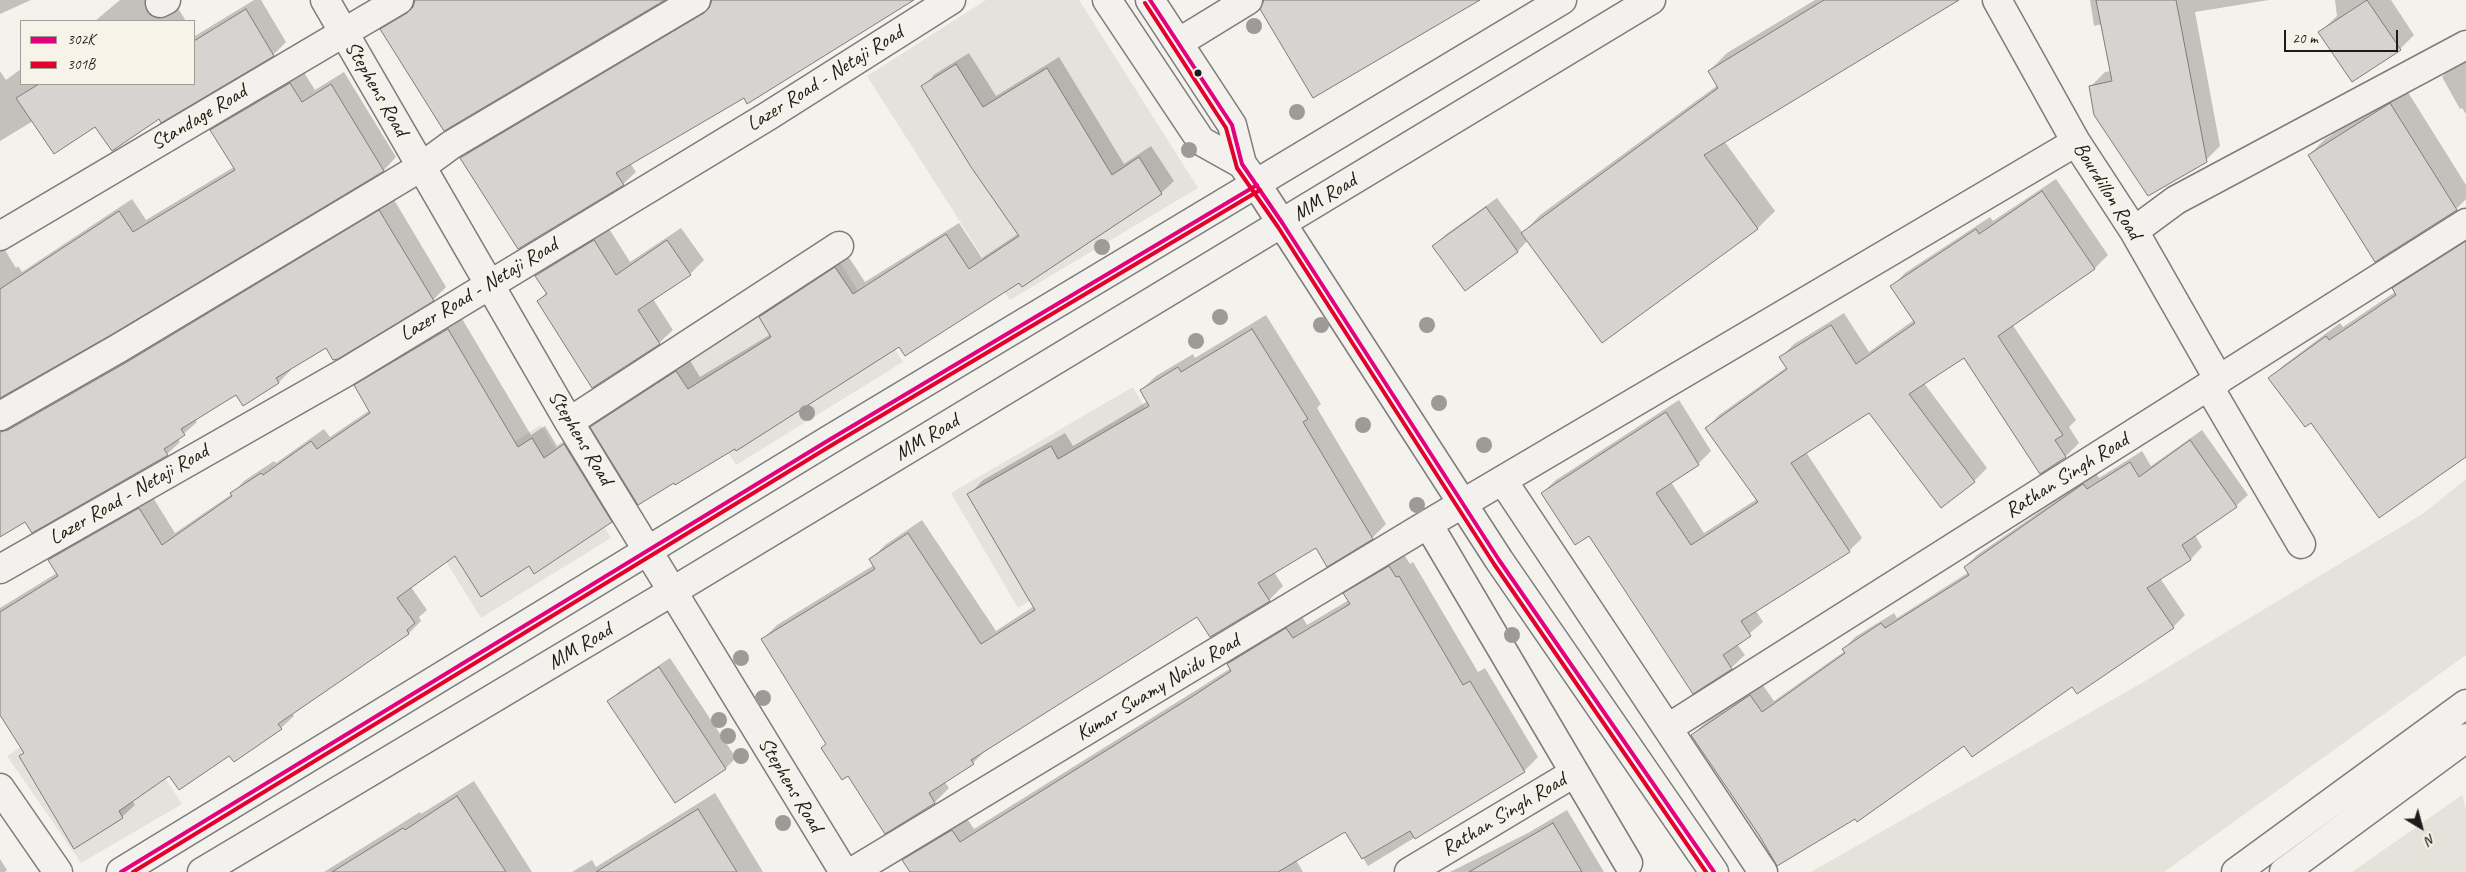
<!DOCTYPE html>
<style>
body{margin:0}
#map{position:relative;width:2466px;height:872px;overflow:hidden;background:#f4f2ec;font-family:Caveat,sans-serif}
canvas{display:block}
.legend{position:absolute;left:20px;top:20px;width:175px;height:65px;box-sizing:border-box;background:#f7f3e8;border:1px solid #9f9d96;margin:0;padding:6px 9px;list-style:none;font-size:15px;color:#1c1c1c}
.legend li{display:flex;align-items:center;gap:10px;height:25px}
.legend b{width:25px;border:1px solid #9f9d96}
.north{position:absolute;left:2396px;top:802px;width:50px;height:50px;-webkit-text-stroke:4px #f7f3e8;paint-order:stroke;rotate:143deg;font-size:14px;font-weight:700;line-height:20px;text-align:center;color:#1c1c1c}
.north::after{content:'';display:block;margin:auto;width:18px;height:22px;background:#1c1c1c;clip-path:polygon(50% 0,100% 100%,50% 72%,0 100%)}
.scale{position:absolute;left:2284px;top:30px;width:114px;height:22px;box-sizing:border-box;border:2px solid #1c1c1c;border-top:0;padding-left:6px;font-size:15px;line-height:18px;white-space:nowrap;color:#1c1c1c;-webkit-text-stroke:4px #f7f3e8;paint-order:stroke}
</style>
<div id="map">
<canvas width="2466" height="872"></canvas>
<ul class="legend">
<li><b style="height:6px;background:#e5007d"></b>302K</li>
<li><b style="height:6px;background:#e4002b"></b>301B</li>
</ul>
<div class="north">N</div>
<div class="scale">20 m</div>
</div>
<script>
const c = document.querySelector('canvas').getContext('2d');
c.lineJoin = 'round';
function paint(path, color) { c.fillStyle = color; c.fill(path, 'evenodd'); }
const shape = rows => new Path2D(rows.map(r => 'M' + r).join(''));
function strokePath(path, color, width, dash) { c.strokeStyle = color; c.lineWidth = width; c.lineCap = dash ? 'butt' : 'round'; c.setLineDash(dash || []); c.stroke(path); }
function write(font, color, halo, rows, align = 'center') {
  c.font = font + ' Caveat,sans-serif'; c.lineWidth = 4; c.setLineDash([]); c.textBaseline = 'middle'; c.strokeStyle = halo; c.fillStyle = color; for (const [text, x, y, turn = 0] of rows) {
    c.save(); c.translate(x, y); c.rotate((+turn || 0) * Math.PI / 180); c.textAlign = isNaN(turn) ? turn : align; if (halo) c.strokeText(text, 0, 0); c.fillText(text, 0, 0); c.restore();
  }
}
paint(shape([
 [986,0,1079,0,1198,188,1010,300,867,76],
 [836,256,903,362,736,465,670,362],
 [1133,387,1200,503,1018,608,951,493],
 [541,425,611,538,481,618,411,505],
 [2466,479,2466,655,2164,872,1811,872,2140,684,2424,513],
 [108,690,182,804,81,863,7,756],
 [2462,795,2466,810,2466,872,2352,872]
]), '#e4e2da');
paint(shape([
 [0,0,31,0,0,14],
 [120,0,161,0,176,5,186,21,95,21],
 [254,0,261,0,286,42,273,55,159,118,96,125,33,121,0,141,0,71,6,80,21,69,21,84,194,84,194,34,195,36],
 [417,0,663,0,382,30],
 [713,0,908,0,630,163,636,172,623,184,462,158,475,145,712,5],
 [1815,0,1948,0,1724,141,1775,211,1758,228,1602,342,1528,240,1518,251,1465,289,1434,246,1445,235,1497,198,1523,233,1540,215,1718,85,1709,71,1727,53],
 [2090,0,2269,0,2195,12,2220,146,2206,160,2090,87,2105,72,2111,71,2102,24,2094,26],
 [2335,0,2391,0,2414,35,2400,49,2320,32,2337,16],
 [969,53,996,96,1059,57,1124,164,1151,146,1174,181,1161,193,1022,285,1019,281,899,345,592,427,604,415,689,359,700,377,771,334,760,317,772,305,848,256,865,282,959,223,982,258,1018,234,923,87,935,74],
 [2466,58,2466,114,2462,108,2460,109,2442,77,2455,63],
 [303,71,315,90,344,72,396,157,384,170,110,333,0,397,0,242,16,268,18,266,22,272,132,199,146,220,234,167,211,130,224,118],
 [2406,89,2466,185,2466,199,2456,209,2309,155,2325,139],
 [2056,179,2108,255,2095,268,2012,324,2076,420,2069,427,2079,443,2066,456,2041,472,1964,356,1924,383,1987,468,1974,481,1869,411,1806,452,1862,538,1849,551,1756,611,1763,622,1737,644,1745,655,1731,668,1693,692,1589,534,1542,493,1556,480,1679,400,1711,451,1698,464,1671,482,1704,533,1757,499,1706,429,1719,415,1787,367,1781,357,1794,344,1844,313,1869,352,1914,320,1892,287,1905,273,1990,217,1993,221],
 [393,198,446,287,433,300,326,346,290,368,291,370,279,382,236,394,195,419,197,422,178,439,180,442,167,454,25,520,0,536,0,412],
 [608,227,630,262,681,228,704,260,690,274,653,299,673,330,659,343,538,301,547,292,537,276,550,262],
 [2466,238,2466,456,2311,421,2270,378,2284,365,2340,323,2343,327,2395,292,2393,289,2407,275],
 [1266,315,1321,404,1317,408,1386,524,1372,538,1317,546,1274,572,1283,586,1269,600,1197,615,987,749,973,763,944,781,949,788,935,802,826,744,763,639,777,625,874,565,871,559,885,545,922,520,996,631,1034,606,969,495,983,480,1065,433,1073,446,1148,401,1141,390,1156,376,1193,354,1195,358],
 [461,317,531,435,545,426,557,446,577,432,624,509,611,521,530,564,455,554,411,587,427,610,419,617,421,621,409,633,292,713,294,716,281,728,230,754,170,774,132,800,135,805,122,817,20,757,24,753,0,713,0,608,57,573,49,560,62,547,152,496,175,533,232,494,244,481,274,461,276,463,324,429,330,437,370,410,356,386,368,373],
 [2202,430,2248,495,2236,506,2195,535,2202,547,2191,559,2160,578,2185,615,2173,627,2077,692,2073,685,1965,744,1856,818,1777,864,1692,735,1704,724,1762,684,1774,701,1845,651,1844,649,1855,637,1894,613,1897,618,1969,572,1965,567,1977,555,2096,473,2099,478,2142,451,2151,466],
 [1403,553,1410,564,1413,562,1478,672,1485,668,1538,757,1524,771,1368,866,1346,830,1296,860,1303,872,911,872,904,860,918,846,966,817,974,829,1206,684,1231,668,1228,664,1242,650,1301,615,1307,625,1349,600,1345,594,1359,580],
 [670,658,736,758,726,768,675,802,609,701,620,691],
 [474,781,532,872,324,872,420,812,421,814],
 [715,793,763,872,572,872,592,860,596,867],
 [1567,810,1604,872,1450,872,1528,833],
 [0,859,7,870,5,872,0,872]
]), '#0003');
const building = shape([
 [415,0,665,0,444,131,380,29,407,13,413,7,415,0],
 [712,0,914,0,747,104,744,98,616,173,624,185,518,249,460,158,704,13,709,8,712,0],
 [1264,0,1480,0,1313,98,1260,9,1264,0],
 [1824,0,1959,0,1704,155,1758,229,1602,343,1521,233,1718,88,1708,71,1824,0],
 [2096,0,2176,0,2207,162,2148,196,2094,115,2089,86,2112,81,2096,0],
 [2367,0,2401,50,2352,82,2318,32,2367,0],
 [246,9,274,56,161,123,159,119,112,151,95,127,54,154,16,98,39,84,194,84,194,41,246,9],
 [956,64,983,107,1047,68,1112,175,1139,157,1162,194,1022,287,1019,283,905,356,899,347,736,451,735,449,675,485,674,483,638,505,590,427,676,371,688,389,771,337,759,317,835,267,853,294,946,234,969,269,1019,236,971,167,921,86,956,64],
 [290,83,302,102,331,84,384,171,111,335,0,398,0,289,119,211,133,232,235,170,210,130,290,83],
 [2390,103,2457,210,2375,262,2308,155,2390,103],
 [2042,191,2095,269,1998,336,2063,435,2055,440,2066,457,2040,474,1964,358,1909,394,1975,482,1941,508,1869,413,1791,463,1850,552,1741,621,1751,636,1723,655,1732,669,1693,694,1589,536,1575,545,1541,493,1666,412,1699,465,1656,493,1691,545,1758,502,1705,428,1787,369,1779,357,1831,325,1856,364,1915,323,1890,286,1976,229,1979,234,2042,191],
 [1486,207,1518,252,1465,291,1432,246,1486,207],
 [379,210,434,301,338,359,333,360,326,348,276,378,279,383,243,406,236,395,181,429,185,435,164,449,168,455,32,533,25,522,0,537,0,432,8,430,127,362,379,210],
 [594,240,616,275,667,240,691,275,638,310,660,344,592,388,537,301,547,294,535,276,594,240],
 [2466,241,2466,457,2379,518,2311,423,2305,427,2268,378,2326,336,2329,340,2396,295,2392,288,2466,241],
 [448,329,518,447,532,438,544,458,564,444,612,522,534,574,529,566,481,597,455,556,397,598,415,623,407,630,409,634,278,724,282,729,234,762,229,756,179,790,169,776,119,811,123,818,74,849,19,756,24,753,0,715,0,612,58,576,48,560,139,508,162,545,232,496,230,493,261,473,263,475,311,441,317,449,370,413,354,385,448,329],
 [1252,329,1308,419,1303,422,1373,539,1327,567,1316,548,1258,583,1270,601,1210,637,1197,617,971,760,974,764,929,793,935,803,885,834,848,776,842,780,821,748,826,744,761,639,875,569,869,559,908,533,981,644,1035,610,967,494,1051,446,1058,459,1149,406,1140,390,1178,367,1181,372,1252,329],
 [2190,440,2237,507,2182,545,2191,560,2147,588,2174,628,2077,694,2072,687,1972,757,1964,746,1857,822,1855,819,1777,866,1759,835,1691,735,1750,695,1762,712,1845,653,1842,649,1881,623,1885,628,1969,575,1964,567,2083,484,2087,489,2130,462,2139,477,2190,440],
 [1389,566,1396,577,1399,576,1463,685,1470,681,1525,772,1415,839,1410,831,1362,859,1345,832,1278,872,910,872,902,860,952,830,960,842,1190,698,1231,671,1227,664,1286,628,1293,638,1350,604,1343,593,1389,566],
 [659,667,726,769,675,803,607,701,659,667],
 [457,796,506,872,332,872,403,828,405,830,457,796],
 [698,809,737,872,596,872,698,809],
 [1553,823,1582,872,1469,872,1553,823]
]);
paint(building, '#d5d4d0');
strokePath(building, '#7d7c7a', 1);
const minor = shape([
 [325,0,569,422,844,872],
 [1107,0,1201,141,1242,164],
 [1150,0,1232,125,1242,164,1257,185],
 [1997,0,2076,142,2134,231,2219,380],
 [160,3,166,0],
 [1178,43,1248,0],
 [2134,231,2176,200,2466,45],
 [0,236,399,0],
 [2209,387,2301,544],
 [0,416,119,348,421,167,451,145,696,0],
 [569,422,839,246],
 [1503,481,1763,872],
 [1428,524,1628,863],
 [0,569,346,372,768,116,951,0],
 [1668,728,2466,223],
 [852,872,1428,524,2076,142],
 [1409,872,1574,773]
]);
const major = shape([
 [1257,185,1499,560,1714,872],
 [0,788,58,872],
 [121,872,829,440,1562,0],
 [202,872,673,591,1651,0],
 [2236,872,2466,704],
 [2284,872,2466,738]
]);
strokePath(minor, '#7d7c7a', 31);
strokePath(major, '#7d7c7a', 31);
strokePath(minor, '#f2f1ed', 28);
strokePath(major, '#f2f1ed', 28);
strokePath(shape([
 [1150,0,1232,125,1242,164,1283,224,1499,560,1714,872],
 [121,872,829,440,1257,185]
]), '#e5007d', 4);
strokePath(shape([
 [1145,3,1226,128,1237,168,1278,227,1494,564,1706,872],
 [133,872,832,445,1260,190]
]), '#e4002b', 4);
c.fillStyle = '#9c9b97';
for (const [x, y] of [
 [1254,26],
 [1297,112],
 [1189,150],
 [1102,247],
 [1220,317],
 [1321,325],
 [1427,325],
 [1196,341],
 [1439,403],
 [807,413],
 [1363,425],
 [1484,445],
 [1417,505],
 [1512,635],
 [741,658],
 [763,698],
 [719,720],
 [728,736],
 [741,756],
 [783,823]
]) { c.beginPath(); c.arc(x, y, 8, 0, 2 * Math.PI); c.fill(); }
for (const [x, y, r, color] of [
 [1198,73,4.5,"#1c1c1c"]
]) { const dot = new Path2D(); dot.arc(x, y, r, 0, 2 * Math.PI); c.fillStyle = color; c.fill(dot); strokePath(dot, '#f7f3e8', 2); }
write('21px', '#1c1c1c', '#f7f3e8', [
 ["Lazer Road - Netaji Road",825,79,-32],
 ["Stephens Road",376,89,60],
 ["Standage Road",199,118,-31],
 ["Bourdillon Road",2107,191,58],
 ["MM Road",1325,198,-32],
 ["Lazer Road - Netaji Road",479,290,-31],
 ["Stephens Road",580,438,59],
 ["MM Road",927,438,-31],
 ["Rathan Singh Road",2067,476,-32],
 ["Lazer Road - Netaji Road",129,495,-30],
 ["MM Road",580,647,-31],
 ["Kumar Swamy Naidu Road",1158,688,-31],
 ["Stephens Road",790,785,59],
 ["Rathan Singh Road",1504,815,-31]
]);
</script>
